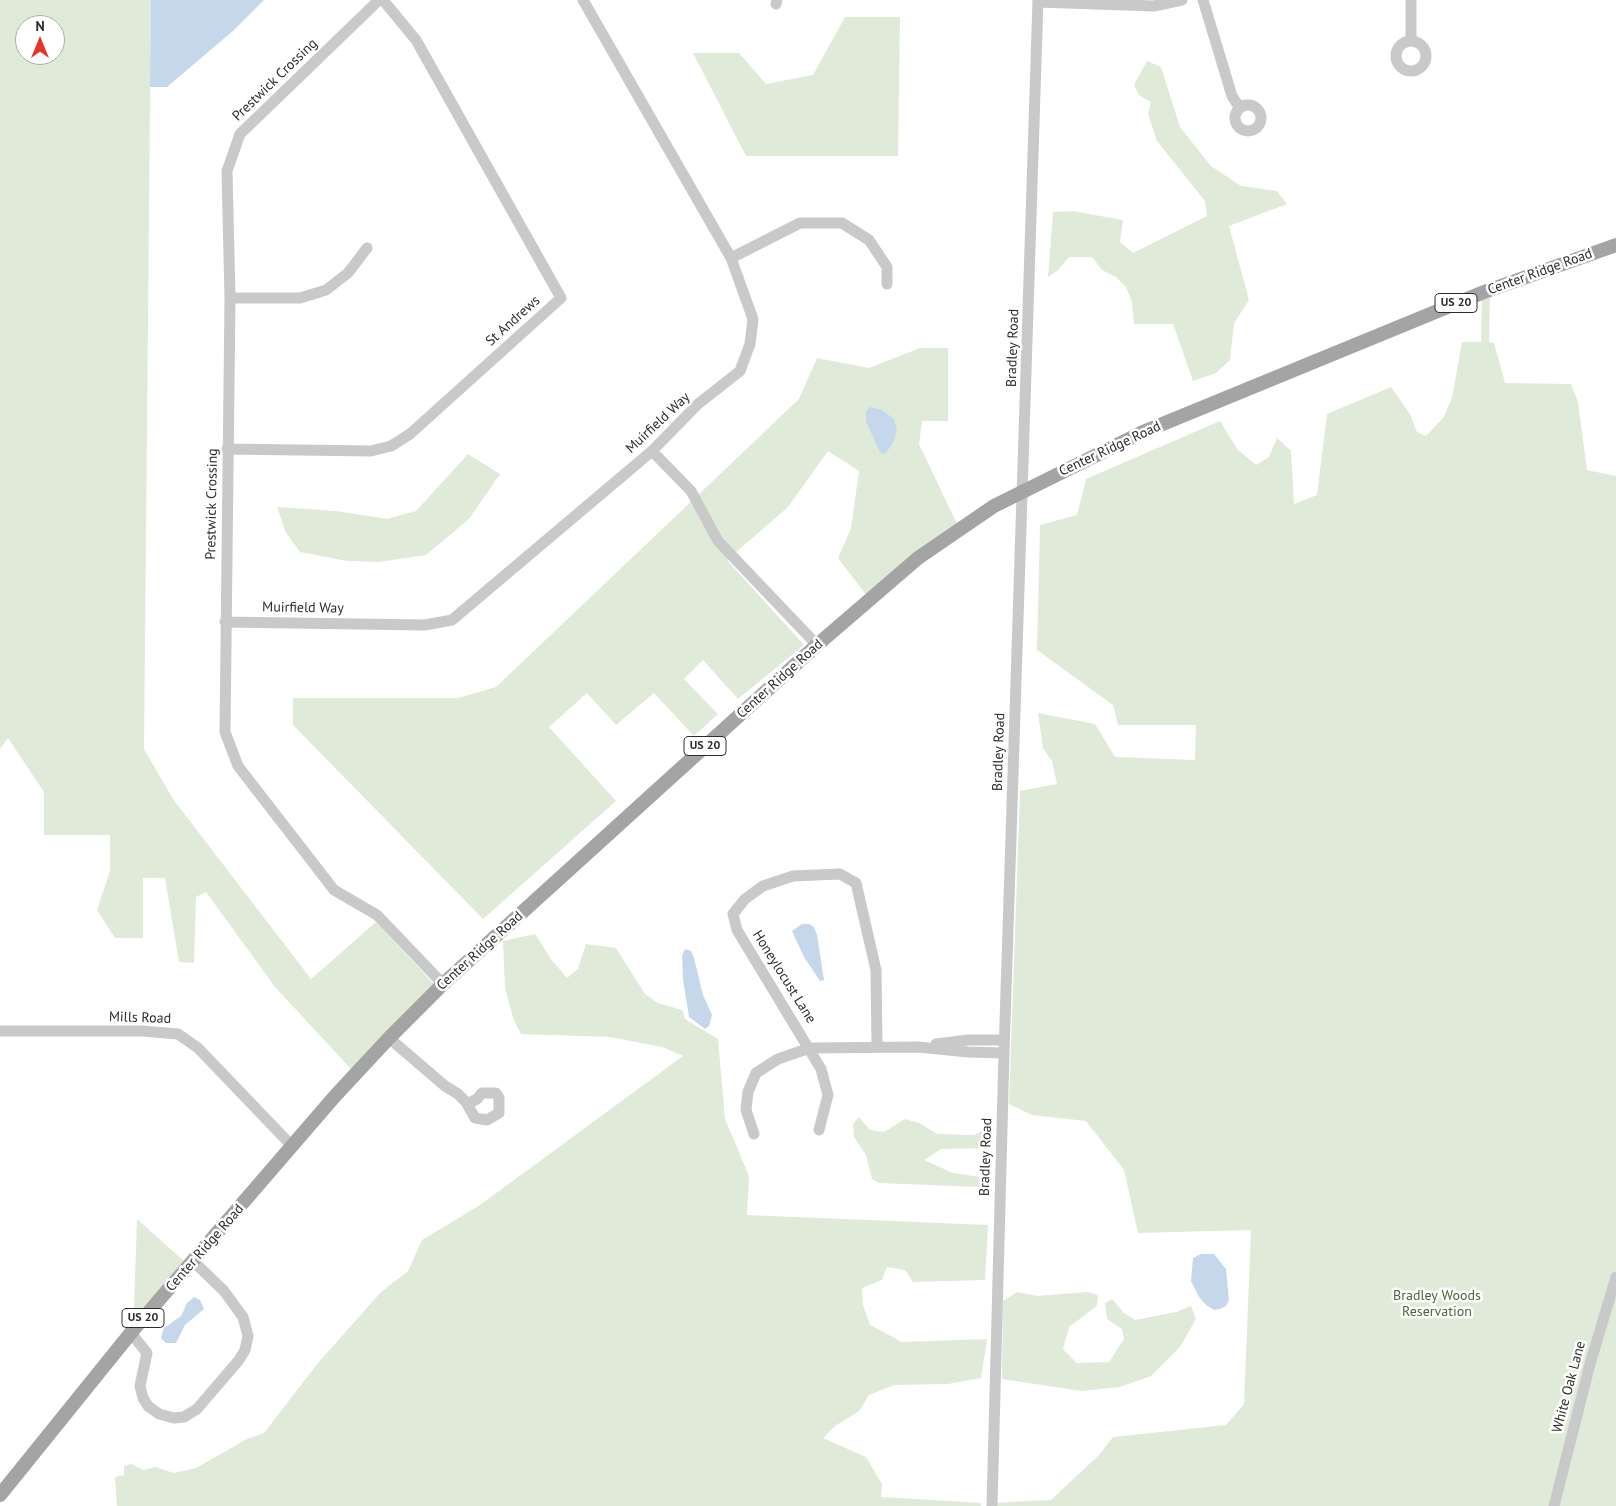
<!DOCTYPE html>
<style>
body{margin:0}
#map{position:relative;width:1616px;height:1506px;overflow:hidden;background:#fff;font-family:"PT Sans",sans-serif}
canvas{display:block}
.north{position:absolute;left:15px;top:15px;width:50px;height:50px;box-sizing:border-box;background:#fff;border:1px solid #ababab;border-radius:50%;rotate:0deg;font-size:14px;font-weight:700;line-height:20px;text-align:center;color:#2c2c2c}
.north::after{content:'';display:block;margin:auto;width:18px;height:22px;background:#e5362c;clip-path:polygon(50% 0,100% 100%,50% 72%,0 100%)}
</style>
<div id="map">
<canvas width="1616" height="1506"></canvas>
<div class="north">N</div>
</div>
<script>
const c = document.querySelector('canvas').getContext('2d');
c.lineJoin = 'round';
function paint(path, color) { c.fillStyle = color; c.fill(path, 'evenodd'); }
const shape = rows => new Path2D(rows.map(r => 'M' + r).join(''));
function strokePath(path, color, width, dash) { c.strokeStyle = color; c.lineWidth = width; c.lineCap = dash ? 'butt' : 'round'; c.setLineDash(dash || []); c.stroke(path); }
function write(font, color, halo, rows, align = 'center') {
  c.font = font + ' "PT Sans",sans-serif'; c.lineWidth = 5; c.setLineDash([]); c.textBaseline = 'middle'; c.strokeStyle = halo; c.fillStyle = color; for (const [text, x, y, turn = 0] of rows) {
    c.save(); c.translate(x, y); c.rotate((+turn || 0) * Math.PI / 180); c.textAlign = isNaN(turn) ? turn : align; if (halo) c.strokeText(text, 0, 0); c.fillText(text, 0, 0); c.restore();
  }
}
paint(shape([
 [0,0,151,0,144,749,173,799,311,979,376,922,435,985,351,1069,275,987,206,892,196,897,194,963,179,962,165,878,143,878,143,938,115,938,97,910,110,871,110,835,44,835,44,792,8,738,0,749],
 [25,25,55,25,55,55,25,55],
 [845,17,900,17,898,156,746,156,693,53,739,53,766,84,813,75],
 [1147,61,1161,67,1180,127,1211,166,1241,186,1277,191,1287,204,1229,226,1249,300,1234,323,1230,360,1216,373,1193,381,1173,324,1134,324,1132,302,1126,287,1116,277,1102,270,1092,257,1069,257,1058,270,1048,277,1053,212,1072,211,1123,220,1120,242,1133,253,1207,216,1205,201,1157,141,1148,114,1151,102,1139,95,1134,85],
 [1490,292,1489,342,1494,343,1505,383,1571,384,1578,402,1587,470,1616,476,1616,1506,992,1506,992,1503,1051,1500,1099,1455,1113,1437,1226,1425,1244,1404,1251,1230,1138,1233,1124,1170,1086,1121,1032,1115,1009,1104,1020,791,1057,784,1052,761,1043,748,1038,713,1095,724,1115,757,1195,760,1196,725,1118,725,1113,705,1037,650,1040,525,1077,515,1086,479,1220,421,1238,450,1256,465,1269,457,1277,438,1291,451,1294,504,1317,495,1327,414,1391,387,1410,414,1417,432,1426,436,1444,417,1452,398,1462,342,1481,342,1482,295],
 [920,348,948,348,948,421,922,421,919,444,957,524,867,596,838,558,851,528,859,471,828,451,788,507,727,560,804,645,738,699,703,660,684,679,718,714,694,736,654,693,616,725,587,693,549,727,616,801,483,919,293,725,293,698,458,698,496,687,799,399,817,358,869,368],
 [866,422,894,441,887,452,879,451],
 [468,454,500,474,469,519,426,555,379,562,347,561,300,552,286,533,277,507,336,511,387,519,416,511],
 [535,934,551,959,567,978,578,969,586,944,616,948,645,994,658,1003,682,1010,685,1019,718,1039,725,1119,749,1176,747,1215,988,1225,985,1280,913,1282,905,1270,887,1267,882,1280,862,1288,863,1305,870,1325,902,1342,987,1339,981,1378,948,1384,894,1385,869,1395,859,1411,835,1426,823,1438,866,1457,882,1484,881,1497,981,1503,981,1506,117,1506,115,1477,124,1475,124,1466,131,1464,143,1470,155,1467,174,1473,196,1468,247,1439,264,1433,318,1363,381,1292,408,1271,422,1240,480,1205,683,1056,662,1047,610,1037,521,1034,513,1018,505,987,503,941],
 [859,1117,870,1130,884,1132,905,1119,919,1123,937,1134,974,1135,984,1130,988,1138,987,1148,941,1149,924,1160,953,1173,981,1177,979,1187,879,1183,872,1179,866,1155,854,1137,853,1124],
 [137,1219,185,1262,134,1317,134,1308],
 [1017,1292,1037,1296,1087,1292,1098,1295,1097,1306,1069,1327,1063,1349,1077,1363,1109,1362,1124,1339,1122,1329,1107,1319,1105,1303,1112,1299,1124,1313,1135,1320,1176,1312,1191,1306,1196,1319,1180,1347,1151,1376,1120,1387,1082,1391,1002,1379,1003,1301]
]), '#e0ead9');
paint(shape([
 [151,0,264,0,234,30,167,87,150,87],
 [870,407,882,410,894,419,897,429,894,441,887,452,883,454,879,451,866,422,866,411],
 [802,924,809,924,814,927,817,935,824,980,820,981,804,957,792,931],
 [685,949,691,951,694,958,703,995,712,1015,709,1026,705,1029,689,1017,683,979,682,956],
 [1201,1254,1214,1254,1226,1269,1229,1300,1226,1306,1220,1309,1214,1310,1206,1305,1199,1297,1191,1281,1193,1258],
 [194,1297,200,1300,204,1309,185,1325,176,1343,166,1343,161,1338,164,1328,181,1316,187,1303]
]), '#c5d7ea');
strokePath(shape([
 [379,0,240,134,227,171,230,298,225,732,238,766,334,890,377,915,443,984],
 [1203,0,1232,96,1240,108],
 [1038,2,1154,6,1182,0],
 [776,4,777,0],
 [1411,40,1411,0],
 '1396 56a15 15 0 1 1 30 0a15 15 0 1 1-30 0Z',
 '1235 118a13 13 0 1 1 26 0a13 13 0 1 1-26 0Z',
 [731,258,800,223,842,223,869,240,887,267,887,284],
 [230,298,300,298,326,290,348,273,367,248],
 [227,449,371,451,391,446,410,434,561,298,416,40,383,0],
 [652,451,691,491,718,541,817,645],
 [225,622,425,625,452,620,652,451,698,404,740,371,750,344,753,319,731,258,583,0],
 [0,1031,142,1031,178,1034,198,1048,292,1146],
 [389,1038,445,1086,458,1094,466,1102,467,1104,475,1118,487,1120,499,1113,499,1098,496,1093,482,1093,477,1099,467,1104],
 [936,1044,968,1040,1004,1040],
 [819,1130,828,1095,821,1069,737,930,733,914,745,899,763,886,793,876,840,874,856,883,876,970,877,1046],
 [754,1134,746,1110,748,1092,756,1073,778,1059,810,1048,918,1047,968,1052,1004,1053],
 [131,1333,147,1353,140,1386,143,1398,148,1406,159,1414,174,1418,184,1417,197,1409,239,1360,245,1350,248,1336,243,1317,224,1291,193,1261],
 [992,1506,1004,1053,1038,0],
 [1554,1506,1590,1364,1616,1277]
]), '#c9c9c9', 11);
strokePath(shape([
 [0,1495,134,1329,335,1096,389,1038,443,984,817,645,918,558,994,506,1143,432,1484,292,1616,245]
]), '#a4a4a4', 14);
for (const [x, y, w] of [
 [1456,303,42],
 [705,746,42],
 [143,1318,42]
]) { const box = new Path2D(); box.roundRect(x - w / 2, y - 9.5, w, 19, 4); c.fillStyle = '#fff'; c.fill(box); strokePath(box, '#2c2c2c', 1); }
write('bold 12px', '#2c2c2c', null, [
 ["US 20",1456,303],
 ["US 20",705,746],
 ["US 20",143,1318]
]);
write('14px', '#2c2c2c', '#fff', [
 ["Prestwick Crossing",275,80,-44],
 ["Center Ridge Road",1540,272,-20],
 ["St Andrews",513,321,-42],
 ["Bradley Road",1013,348,-88],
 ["Muirfield Way",658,423,-43],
 ["Center Ridge Road",1110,449,-25],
 ["Prestwick Crossing",212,504,-89],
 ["Muirfield Way",303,608,1],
 ["Center Ridge Road",780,679,-42],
 ["Bradley Road",999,752,-88],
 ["Center Ridge Road",480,951,-42],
 ["Honeylocust Lane",784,977,58],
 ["Mills Road",140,1018,2],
 ["Bradley Road",986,1157,-88],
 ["Center Ridge Road",205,1248,-49],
 ["White Oak Lane",1569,1387,-75]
]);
write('14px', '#49673a', '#fff', [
 ["Bradley Woods",1437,1296],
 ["Reservation",1437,1312]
]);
</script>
